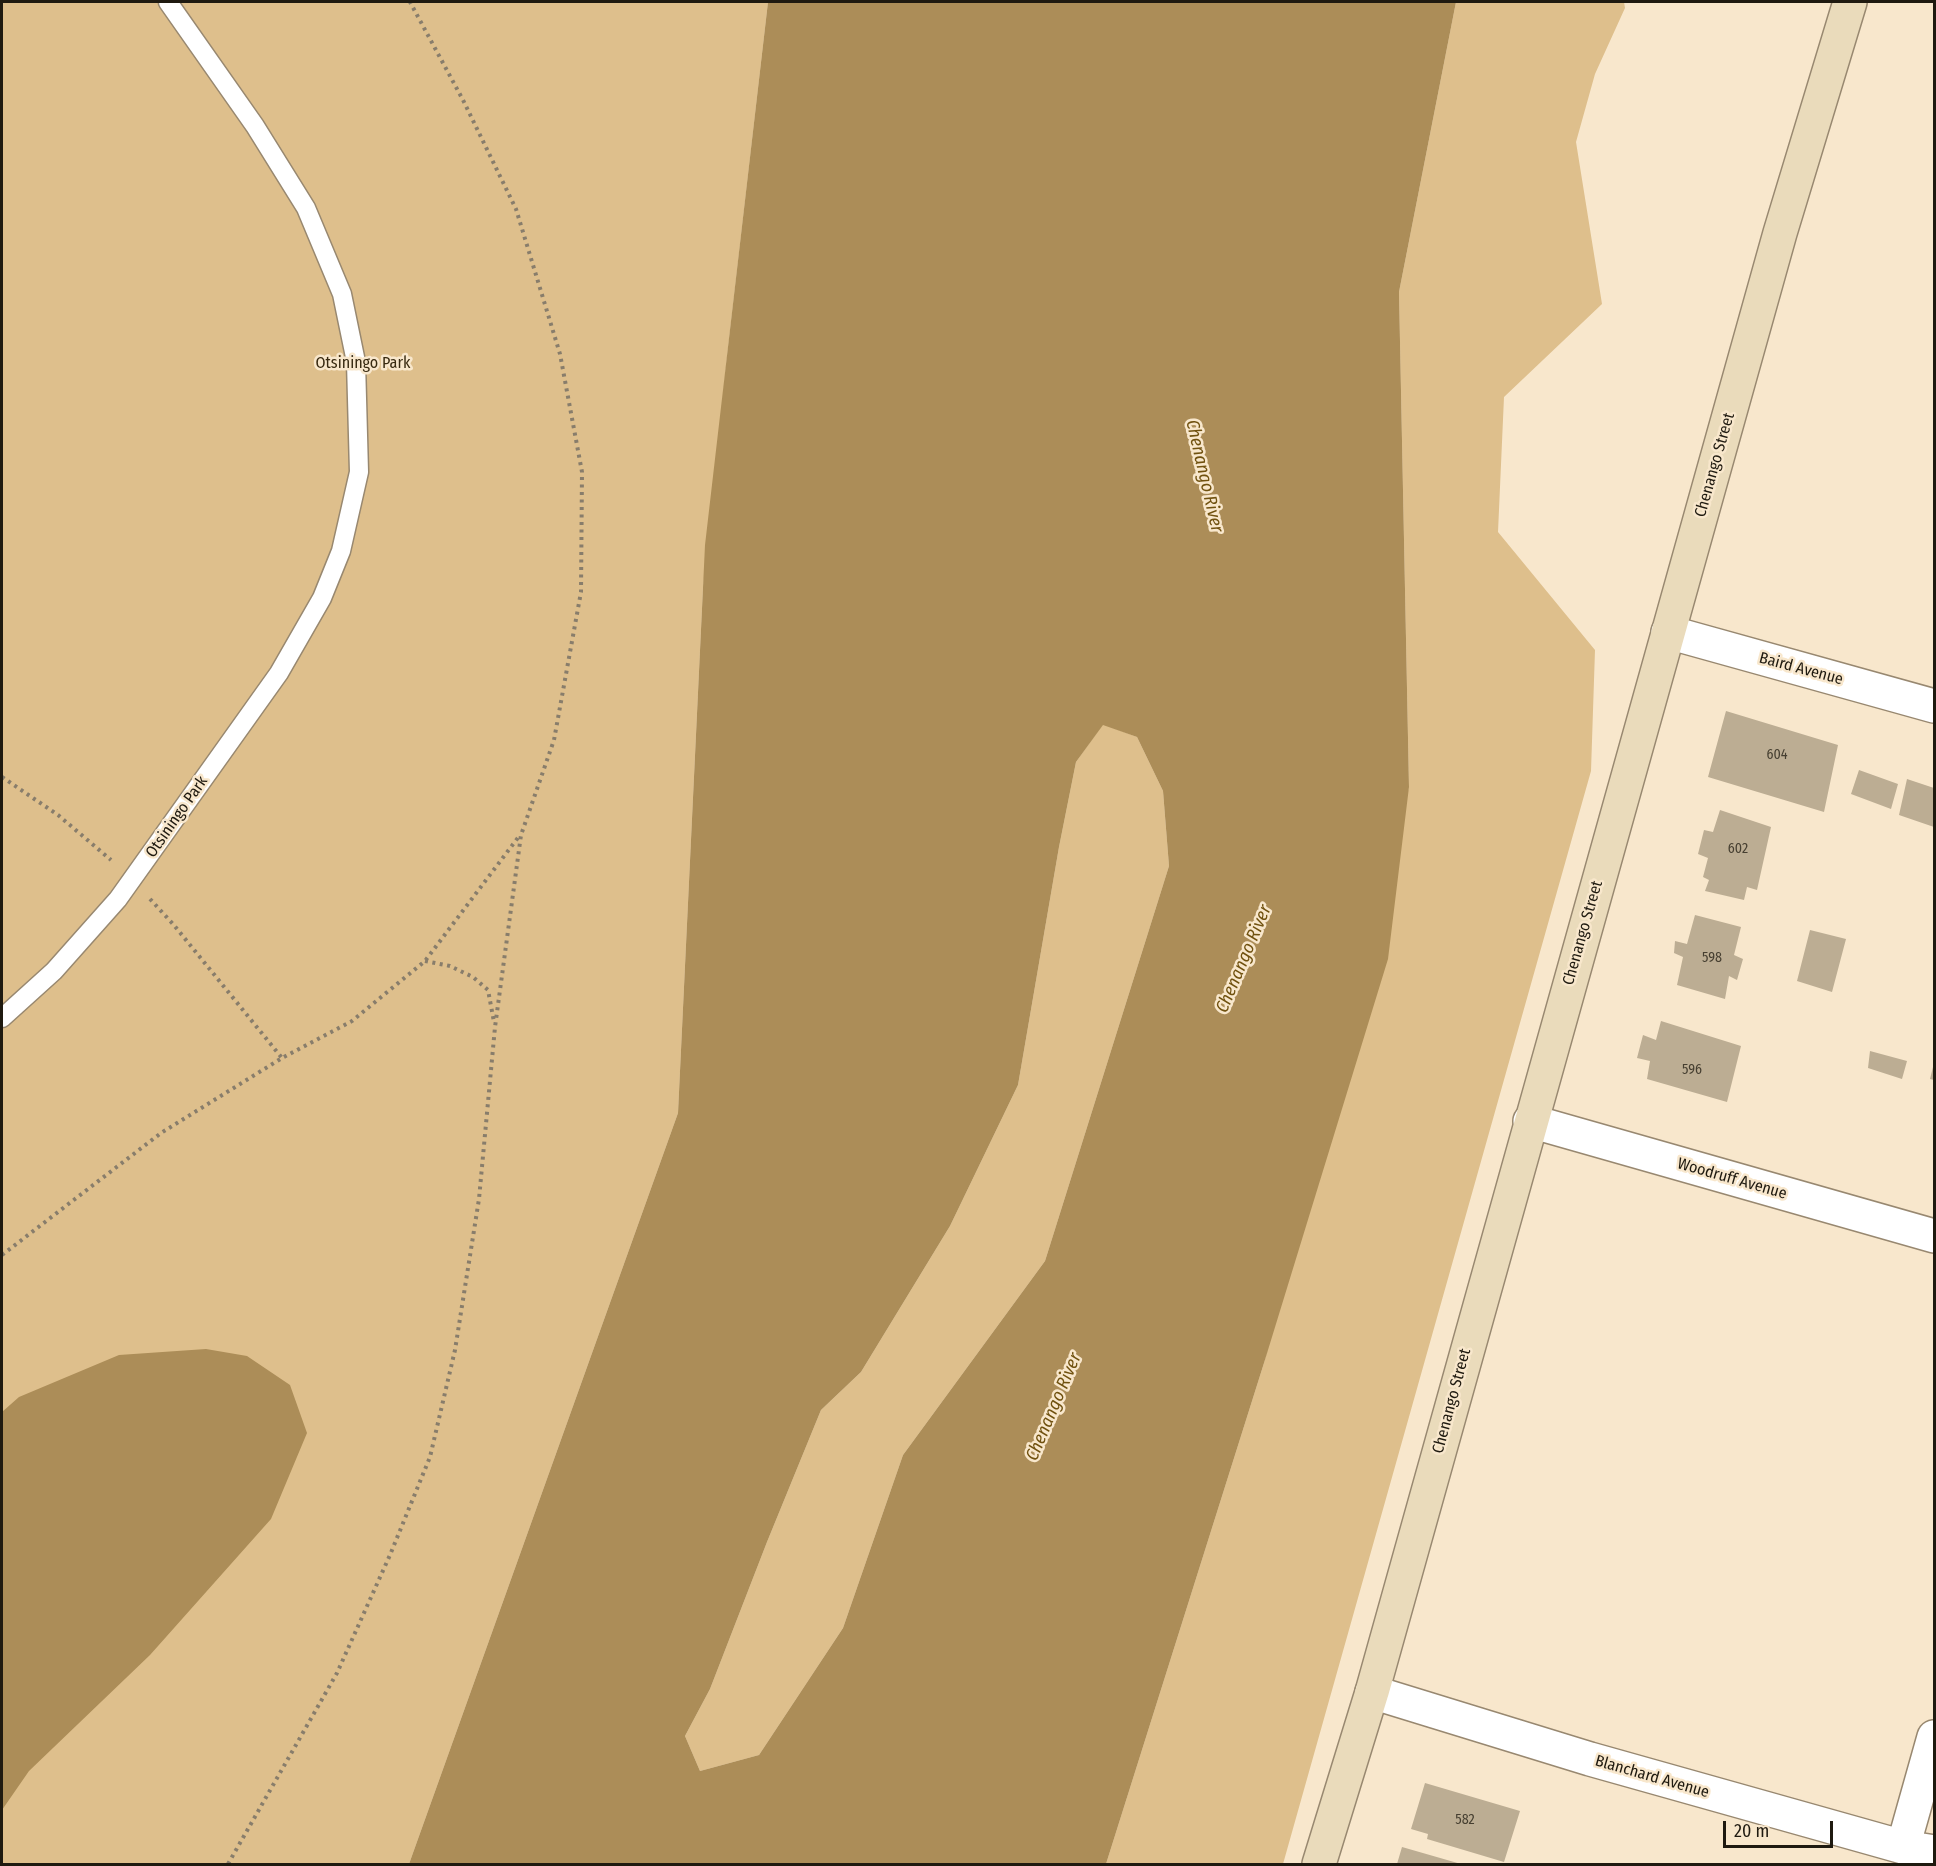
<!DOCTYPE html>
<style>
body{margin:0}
#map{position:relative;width:1936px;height:1866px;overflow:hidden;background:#f8e7cc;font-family:"Fira Sans Condensed",sans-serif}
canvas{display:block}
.frame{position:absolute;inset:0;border:3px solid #1f1a10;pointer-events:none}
.scale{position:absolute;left:1723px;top:1821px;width:110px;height:27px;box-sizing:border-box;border:3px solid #1f1a10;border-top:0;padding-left:8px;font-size:18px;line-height:21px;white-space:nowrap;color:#1f1a10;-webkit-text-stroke:4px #f8e7cc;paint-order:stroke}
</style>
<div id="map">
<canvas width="1936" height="1866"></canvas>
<div class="frame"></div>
<div class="scale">20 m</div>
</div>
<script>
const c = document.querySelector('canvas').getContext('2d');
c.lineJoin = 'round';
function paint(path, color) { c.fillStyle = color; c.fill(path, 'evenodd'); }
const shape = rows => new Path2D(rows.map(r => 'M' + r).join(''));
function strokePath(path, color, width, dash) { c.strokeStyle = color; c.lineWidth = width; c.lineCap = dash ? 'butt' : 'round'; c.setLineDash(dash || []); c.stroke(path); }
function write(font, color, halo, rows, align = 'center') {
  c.font = font + ' "Fira Sans Condensed",sans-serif'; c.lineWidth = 5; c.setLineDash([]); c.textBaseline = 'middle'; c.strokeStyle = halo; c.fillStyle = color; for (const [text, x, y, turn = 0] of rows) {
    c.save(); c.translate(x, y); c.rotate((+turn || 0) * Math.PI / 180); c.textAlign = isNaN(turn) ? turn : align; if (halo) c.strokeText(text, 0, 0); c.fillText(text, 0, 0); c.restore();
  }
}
paint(shape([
 [2,2,768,2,728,348,703,587,678,1113,409,1864,2,1864],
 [1456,2,1624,2,1625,8,1595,74,1576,142,1602,304,1504,397,1498,532,1595,650,1591,771,1283,1864,1106,1864,1264,1363,1409,787,1399,292],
 [1103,724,1137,737,1163,791,1169,866,1045,1261,903,1455,843,1628,759,1755,700,1771,685,1736,710,1689,767,1542,821,1410,861,1372,950,1226,1018,1085,1059,847,1076,762]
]), '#debf8c');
paint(shape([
 [768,2,1456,2,1399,292,1409,787,1388,959,1264,1363,1106,1864,409,1864,678,1113,705,545],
 [1103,725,1137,737,1163,791,1169,866,1045,1261,903,1455,843,1628,759,1755,700,1771,685,1736,710,1689,767,1542,821,1410,861,1372,950,1226,1018,1085,1059,847,1076,762],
 [206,1349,247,1356,290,1385,307,1433,271,1519,150,1655,29,1771,2,1810,2,1412,19,1397,119,1355]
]), '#ac8d58');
paint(shape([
 [1726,711,1838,745,1824,812,1708,777],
 [1859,770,1898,784,1891,809,1851,794],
 [1907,779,1934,788,1934,827,1899,815],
 [1720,810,1771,827,1757,890,1747,887,1744,900,1705,891,1709,880,1703,877,1708,858,1698,854,1704,830,1713,832],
 [1695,915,1741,927,1734,955,1743,959,1737,980,1729,976,1725,999,1677,985,1683,957,1674,953,1675,941,1687,944],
 [1810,930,1846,939,1832,992,1797,981],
 [1661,1021,1741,1046,1727,1102,1647,1079,1650,1061,1637,1058,1643,1035,1656,1040],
 [1870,1051,1907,1061,1902,1079,1868,1068],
 [1934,1063,1934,1080,1930,1079],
 [1425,1783,1520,1811,1504,1862,1427,1839,1428,1834,1411,1829],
 [1402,1847,1461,1864,1397,1864]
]), '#bcad93');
const lane = shape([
 [2,1018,54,971,118,899,279,673,322,598,341,551,359,472,356,362,342,294,306,208,255,126,168,2]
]);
const street = shape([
 [1668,632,1934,706],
 [1530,1121,1934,1236],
 [1372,1692,1590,1759,1903,1847,1934,1852],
 [1903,1847,1934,1737]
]);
const secondary = shape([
 [1319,1864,1372,1692,1780,233,1850,2]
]);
strokePath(lane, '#988870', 21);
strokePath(street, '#988870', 36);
strokePath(secondary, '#988870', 36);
strokePath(shape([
 [2,777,58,815,111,860],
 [150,899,173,924,282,1058],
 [425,961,450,966,473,977,488,990,494,1022],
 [2,1255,161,1133,282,1058,352,1021,425,961,520,835],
 [228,1864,337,1673,390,1555,430,1457,455,1350,479,1199,495,1027,521,835,554,740,581,592,582,472,560,354,516,209,463,100,410,2]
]), '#887d6b', 4, [3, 4.5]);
strokePath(lane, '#fff', 18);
strokePath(street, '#fff', 33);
strokePath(secondary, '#eadbbb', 33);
write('14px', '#463f31', null, [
 ["604",1777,755],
 ["602",1738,849],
 ["598",1712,958],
 ["596",1692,1070],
 ["582",1465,1820]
]);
write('16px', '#382a11', '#f8e7cc', [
 ["Otsiningo Park",363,364]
]);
write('16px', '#1f1a10', '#f8e7cc', [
 ["Chenango Street",1715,465,-74],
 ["Baird Avenue",1801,669,15],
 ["Otsiningo Park",177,817,-55],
 ["Chenango Street",1583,933,-74],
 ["Woodruff Avenue",1732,1179,16],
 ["Chenango Street",1452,1401,-75],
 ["Blanchard Avenue",1652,1777,16]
]);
write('italic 18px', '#70510f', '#f8e7cc', [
 ["Chenango River",1204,476,77],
 ["Chenango River",1244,959,-67],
 ["Chenango River",1054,1407,-67]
]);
</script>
